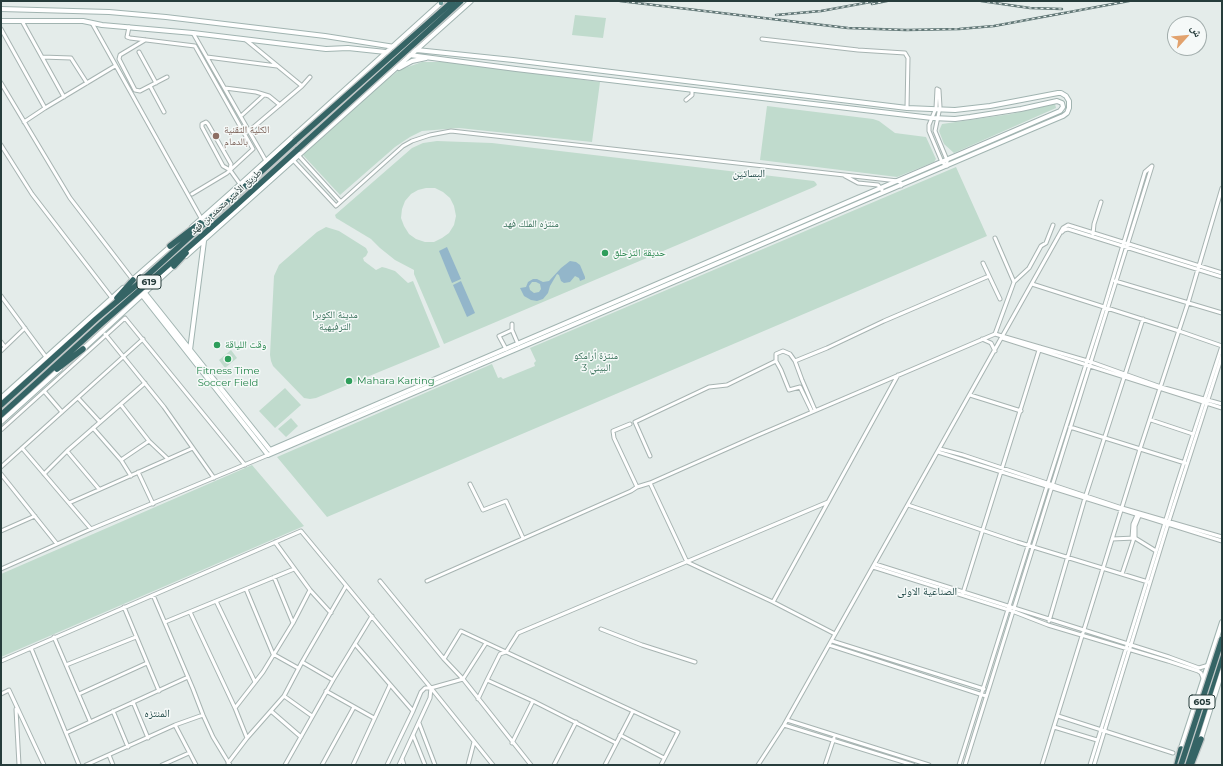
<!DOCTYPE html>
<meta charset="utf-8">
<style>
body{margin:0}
#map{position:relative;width:1223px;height:766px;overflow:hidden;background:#e4ecea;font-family:Montserrat,"Noto Naskh Arabic",sans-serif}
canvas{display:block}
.frame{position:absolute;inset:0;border:2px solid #263c3b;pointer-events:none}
.north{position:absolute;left:1167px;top:16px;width:40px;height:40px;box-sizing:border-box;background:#f5f9f8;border:1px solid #a2adac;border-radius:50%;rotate:63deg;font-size:11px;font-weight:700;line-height:16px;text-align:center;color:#263c3b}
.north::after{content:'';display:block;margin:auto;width:14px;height:18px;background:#e2a26d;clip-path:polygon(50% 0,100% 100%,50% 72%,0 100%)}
</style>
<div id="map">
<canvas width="1223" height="766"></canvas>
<div class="frame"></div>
<div class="north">ش</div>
</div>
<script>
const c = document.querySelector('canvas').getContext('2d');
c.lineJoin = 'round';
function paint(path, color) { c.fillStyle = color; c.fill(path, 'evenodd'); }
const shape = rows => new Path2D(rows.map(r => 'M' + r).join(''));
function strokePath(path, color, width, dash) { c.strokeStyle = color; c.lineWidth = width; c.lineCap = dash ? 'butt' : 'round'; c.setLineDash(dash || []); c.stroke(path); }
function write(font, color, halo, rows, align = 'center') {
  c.font = font + ' Montserrat,"Noto Naskh Arabic",sans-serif'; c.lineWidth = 3; c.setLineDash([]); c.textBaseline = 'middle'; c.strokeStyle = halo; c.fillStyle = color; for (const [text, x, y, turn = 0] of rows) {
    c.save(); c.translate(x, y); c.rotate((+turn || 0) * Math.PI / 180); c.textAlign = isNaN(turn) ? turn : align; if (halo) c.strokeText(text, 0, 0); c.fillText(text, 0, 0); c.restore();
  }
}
paint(shape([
 [575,15,606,18,603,38,572,35],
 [422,62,446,62,600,82,592,142,459,128,422,131,410,137,395,147,340,195,303,155,383,83,399,70],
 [1055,104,1056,108,954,153,944,144,939,131,942,124,1011,114],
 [767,106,873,119,879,121,895,133,926,137,936,159,934,162,897,177,760,160],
 [437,141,492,143,814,181,816,183,817,185,814,187,444,344,414,274,414,270,395,260,380,248,371,239,336,218,335,215,412,148,423,143],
 [426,188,435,188,443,192,450,198,454,206,456,216,454,225,449,233,442,238,434,242,425,242,416,239,409,234,404,226,401,218,402,209,405,201,411,194,418,190],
 [956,167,987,236,327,517,277,457,492,364,498,378,501,377,503,379,535,366,534,363,536,361,530,348],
 [326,227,339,231,366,248,368,252,366,256,363,258,364,261,376,270,382,267,386,268,395,271,408,283,413,281,440,347,340,388,316,398,310,399,304,398,273,366,271,361,270,355,274,276,279,265,317,232],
 [231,350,237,358,225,368,219,360],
 [285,388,301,405,275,428,259,411],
 [291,418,298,426,286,437,278,429],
 [252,465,304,526,1,657,1,574]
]), '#c0dbcd');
paint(shape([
 [447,247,461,279,452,283,439,251],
 [570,261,576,262,580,265,585,277,585,279,580,281,579,278,575,276,570,282,564,283,561,281,559,275,557,274,550,286,548,293,543,299,537,301,531,300,524,296,520,288,526,287,528,282,533,279,537,279,543,282,549,281,561,268],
 [532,282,536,282,540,284,541,289,539,292,534,293,530,290,529,286],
 [461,281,475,313,467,317,453,285]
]), '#93b6ca');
const street = shape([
 [22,21,64,97],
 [92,23,201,218],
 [129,27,127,37,130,38,195,46,253,149,227,173,192,194],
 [1,29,45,108],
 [193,33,266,161],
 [762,39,858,50,905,53,908,58,907,108],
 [145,40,120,55,119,59,135,90,140,91,167,77],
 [246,40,302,86,249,131],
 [139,52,156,83],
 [42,57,71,58,87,83],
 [207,57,277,66],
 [1,83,70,198,133,280],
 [150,86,164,112],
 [302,86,310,77],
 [225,88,256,92,269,96,280,105],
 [937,89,939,90,940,107,935,131,947,160,947,166,942,162,929,131,929,125,936,108,937,89],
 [686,100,692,95,692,90],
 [241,116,264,95],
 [24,122,45,108,115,66],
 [1,145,32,194,112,298],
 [299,156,340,201],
 [294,161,336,206,403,146,412,141,430,135,451,131,898,181,901,183,901,186],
 [230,170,223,166,202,127,202,124,206,122,208,124,231,164,230,170,240,184],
 [845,176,858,183,878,185,882,190],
 [1062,232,1064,230,1068,229,1222,277],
 [1093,234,1094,224,1101,202],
 [995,238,1014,282,995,334],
 [983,263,1000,299],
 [1115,281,1222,313],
 [1014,282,1029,268,1041,246,1046,243,1053,225],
 [1032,284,1179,331,1222,346],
 [1,296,46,357],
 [512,324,512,330,518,344],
 [105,334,164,407,214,478],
 [1002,338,1222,408],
 [982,339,991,343,995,351],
 [1,342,5,347],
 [506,349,499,336,512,330],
 [1,351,25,328],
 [795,361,827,348,884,321,989,276],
 [44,391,62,412],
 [970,395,1021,411],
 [78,398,100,422],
 [121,405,149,441,168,459],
 [812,412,800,387,789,390,781,370,776,361,776,354,783,351,790,354,795,361,802,380,815,410],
 [1151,420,1193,434],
 [630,424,613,431,614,438,637,487],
 [1070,427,1185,463],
 [93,428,121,460,131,476],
 [1,430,125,318,245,465],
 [22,448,91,529],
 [940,449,963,455,1122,508,1222,537],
 [67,451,99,489],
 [938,452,1222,541],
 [650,456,635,422,709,387,727,385,776,361],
 [121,460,149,441],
 [1,467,143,339],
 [138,472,153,504],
 [1,474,57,544],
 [44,474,67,451,145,383],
 [650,483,687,562,773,602,835,634],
 [470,484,483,510,506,501,523,538],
 [69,503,193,448],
 [908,505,1017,542,1148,582],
 [1,531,35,516],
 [1132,538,1133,524,1137,515],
 [1135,538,1135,526,1139,516],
 [1112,539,1135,538,1156,551],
 [275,542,310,590,331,613],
 [875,564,1169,657,1199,668,1209,665],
 [873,567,1012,611,1048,625,1168,661,1198,671,1201,673,1203,678],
 [1,569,91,529,268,455],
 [1122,574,1134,538],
 [274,577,293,623],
 [380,581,444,659,463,679,531,765],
 [427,581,631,491,637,487,650,483,756,436,995,334,1091,362,1161,387,1222,404],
 [246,589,273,654,298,668],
 [963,593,1040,347],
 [153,595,193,689,203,715,213,737,230,765],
 [216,601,255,682],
 [773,602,898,375],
 [124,607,159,691],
 [190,612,235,708,247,738],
 [1049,621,1085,498,1143,319],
 [165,622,294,569],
 [601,629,642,645,695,662],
 [54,637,90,721],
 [832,641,984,689],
 [355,644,413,711],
 [829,645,986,696],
 [31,648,79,765],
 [444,659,461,631,678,732,661,765],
 [1,661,301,531,431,688,493,765],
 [302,662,333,680],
 [66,665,136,637],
 [487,680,500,654,506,652,518,633,828,502],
 [326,691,374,718],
 [1,694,9,690,44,765],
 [79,694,147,663],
 [284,696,312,716],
 [478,699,487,680,533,701,616,743],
 [133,702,148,738],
 [235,708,263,672,293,623,310,590],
 [16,709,19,765],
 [113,711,128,747],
 [271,711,301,737],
 [1058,716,1173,753],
 [787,720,929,765],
 [419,723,435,765],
 [175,725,196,765],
 [784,725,913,765],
 [1054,727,1097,740],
 [66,733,188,677],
 [413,735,425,765],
 [620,735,664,758],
 [512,743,533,701],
 [109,755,113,765],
 [402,759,404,765],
 [228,763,247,738,284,696,302,662,346,586],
 [86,765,175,725,203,715],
 [162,765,189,753],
 [285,765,333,680,372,616],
 [322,765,354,707],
 [353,765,390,685],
 [387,765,413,711,421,692,425,688,431,688,463,679,486,643],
 [399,765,430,698,431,688],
 [468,765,474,742],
 [554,765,576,722],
 [605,765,633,711],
 [758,765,784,725,1063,228,1068,225,1222,273],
 [825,765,834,738],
 [959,765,1047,486,1104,308,1145,172,1152,166,965,765],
 [1042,765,1140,449,1188,303,1222,188],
 [1090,765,1176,487,1222,346],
 [1094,765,1168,524,1222,356]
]);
const secondary = shape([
 [1,9,109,12,166,17,325,36,401,48],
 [1,21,83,21,102,25,193,33,326,49,348,48,395,53],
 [399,68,412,61,426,58],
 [192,227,245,180,443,1],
 [186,256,471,1],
 [131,281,172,245],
 [145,293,270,450,1060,111,1063,107,1062,103,1057,101,1021,109,970,117,955,119,932,118,516,69,402,54],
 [142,295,268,455,1032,129,1063,116,1067,113,1069,108,1069,101,1066,96,1061,93,1058,93,990,106,955,110,907,108,513,60,407,49],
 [82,350,176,264],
 [190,350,204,241],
 [1,398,123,288],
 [1,422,60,369],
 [1200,742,1222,672],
 [1180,751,1222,622]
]);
const primary = shape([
 [441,3,441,1]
]);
const highway = shape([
 [170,246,200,223],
 [174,266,186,253],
 [117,298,133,280],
 [57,369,83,349],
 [1,405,96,319,139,283,295,141],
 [1,415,101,324,231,210,298,149],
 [1177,765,1181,749],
 [1187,765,1222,655],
 [1191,765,1201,739]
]);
strokePath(street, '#a7b4b2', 5);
strokePath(secondary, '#a1b4b1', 6);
strokePath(primary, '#c2c8c8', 6);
strokePath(highway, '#c2c8c8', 8);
strokePath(street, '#fff', 3);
strokePath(secondary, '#fff', 4);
strokePath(primary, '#6e9c9a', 4.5);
strokePath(highway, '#356465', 5.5);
const rail = shape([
 [620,1,848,28,906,30,959,29,994,26,1129,1],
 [981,1,1030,8,1062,9],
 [872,4,887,1],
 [776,15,821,11,876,1]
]);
strokePath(rail, '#617776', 2.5);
strokePath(rail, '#f5f9f8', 1, [3]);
const highwayBridge = shape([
 [295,141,453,1],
 [298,149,461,1],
 [1181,765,1222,639]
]);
strokePath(highwayBridge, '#c2c8c8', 8, []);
strokePath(highwayBridge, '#356465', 5.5);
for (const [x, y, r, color] of [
 [216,136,4,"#8d6e63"],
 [605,253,4,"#2e9e5b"],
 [217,345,4,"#2e9e5b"],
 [228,359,4,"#2e9e5b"],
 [349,381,4,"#2e9e5b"]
]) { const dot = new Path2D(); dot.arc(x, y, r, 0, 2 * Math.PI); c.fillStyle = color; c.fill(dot); strokePath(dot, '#f5f9f8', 1.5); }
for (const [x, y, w] of [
 [149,282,24],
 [1202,702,26]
]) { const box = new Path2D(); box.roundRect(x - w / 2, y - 7, w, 14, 3); c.fillStyle = '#f5f9f8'; c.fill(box); strokePath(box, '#263c3b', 1); }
write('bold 9px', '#263c3b', null, [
 ["619",149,282],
 ["605",1202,702]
]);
write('10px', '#785e54', '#f5f9f8', [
 ["الكلية التقنية",224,130],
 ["بالدمام",224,142]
], 'left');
write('10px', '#263c3b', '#f5f9f8', [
 ["طريق الأمير محمد بن فهد",226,202,-42]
]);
write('10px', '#356e57', '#f5f9f8', [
 ["منتزه الملك فهد",531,224],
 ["مدينة الكوبرا",335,315],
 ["الترفيهية",335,327],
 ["منتزة أرامكو",596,356],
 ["البيئي 3",596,368]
]);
write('10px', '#27864d', '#f5f9f8', [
 ["حديقة التزحلق",613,253],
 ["وقت اللياقة",225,345],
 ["Fitness Time",228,371,"center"],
 ["Soccer Field",228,383,"center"],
 ["Mahara Karting",357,381]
], 'left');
write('11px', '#244c4a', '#f5f9f8', [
 ["البساتين",749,174],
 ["الصناعية الاولى",927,592],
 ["المنتزه",157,714]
]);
</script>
